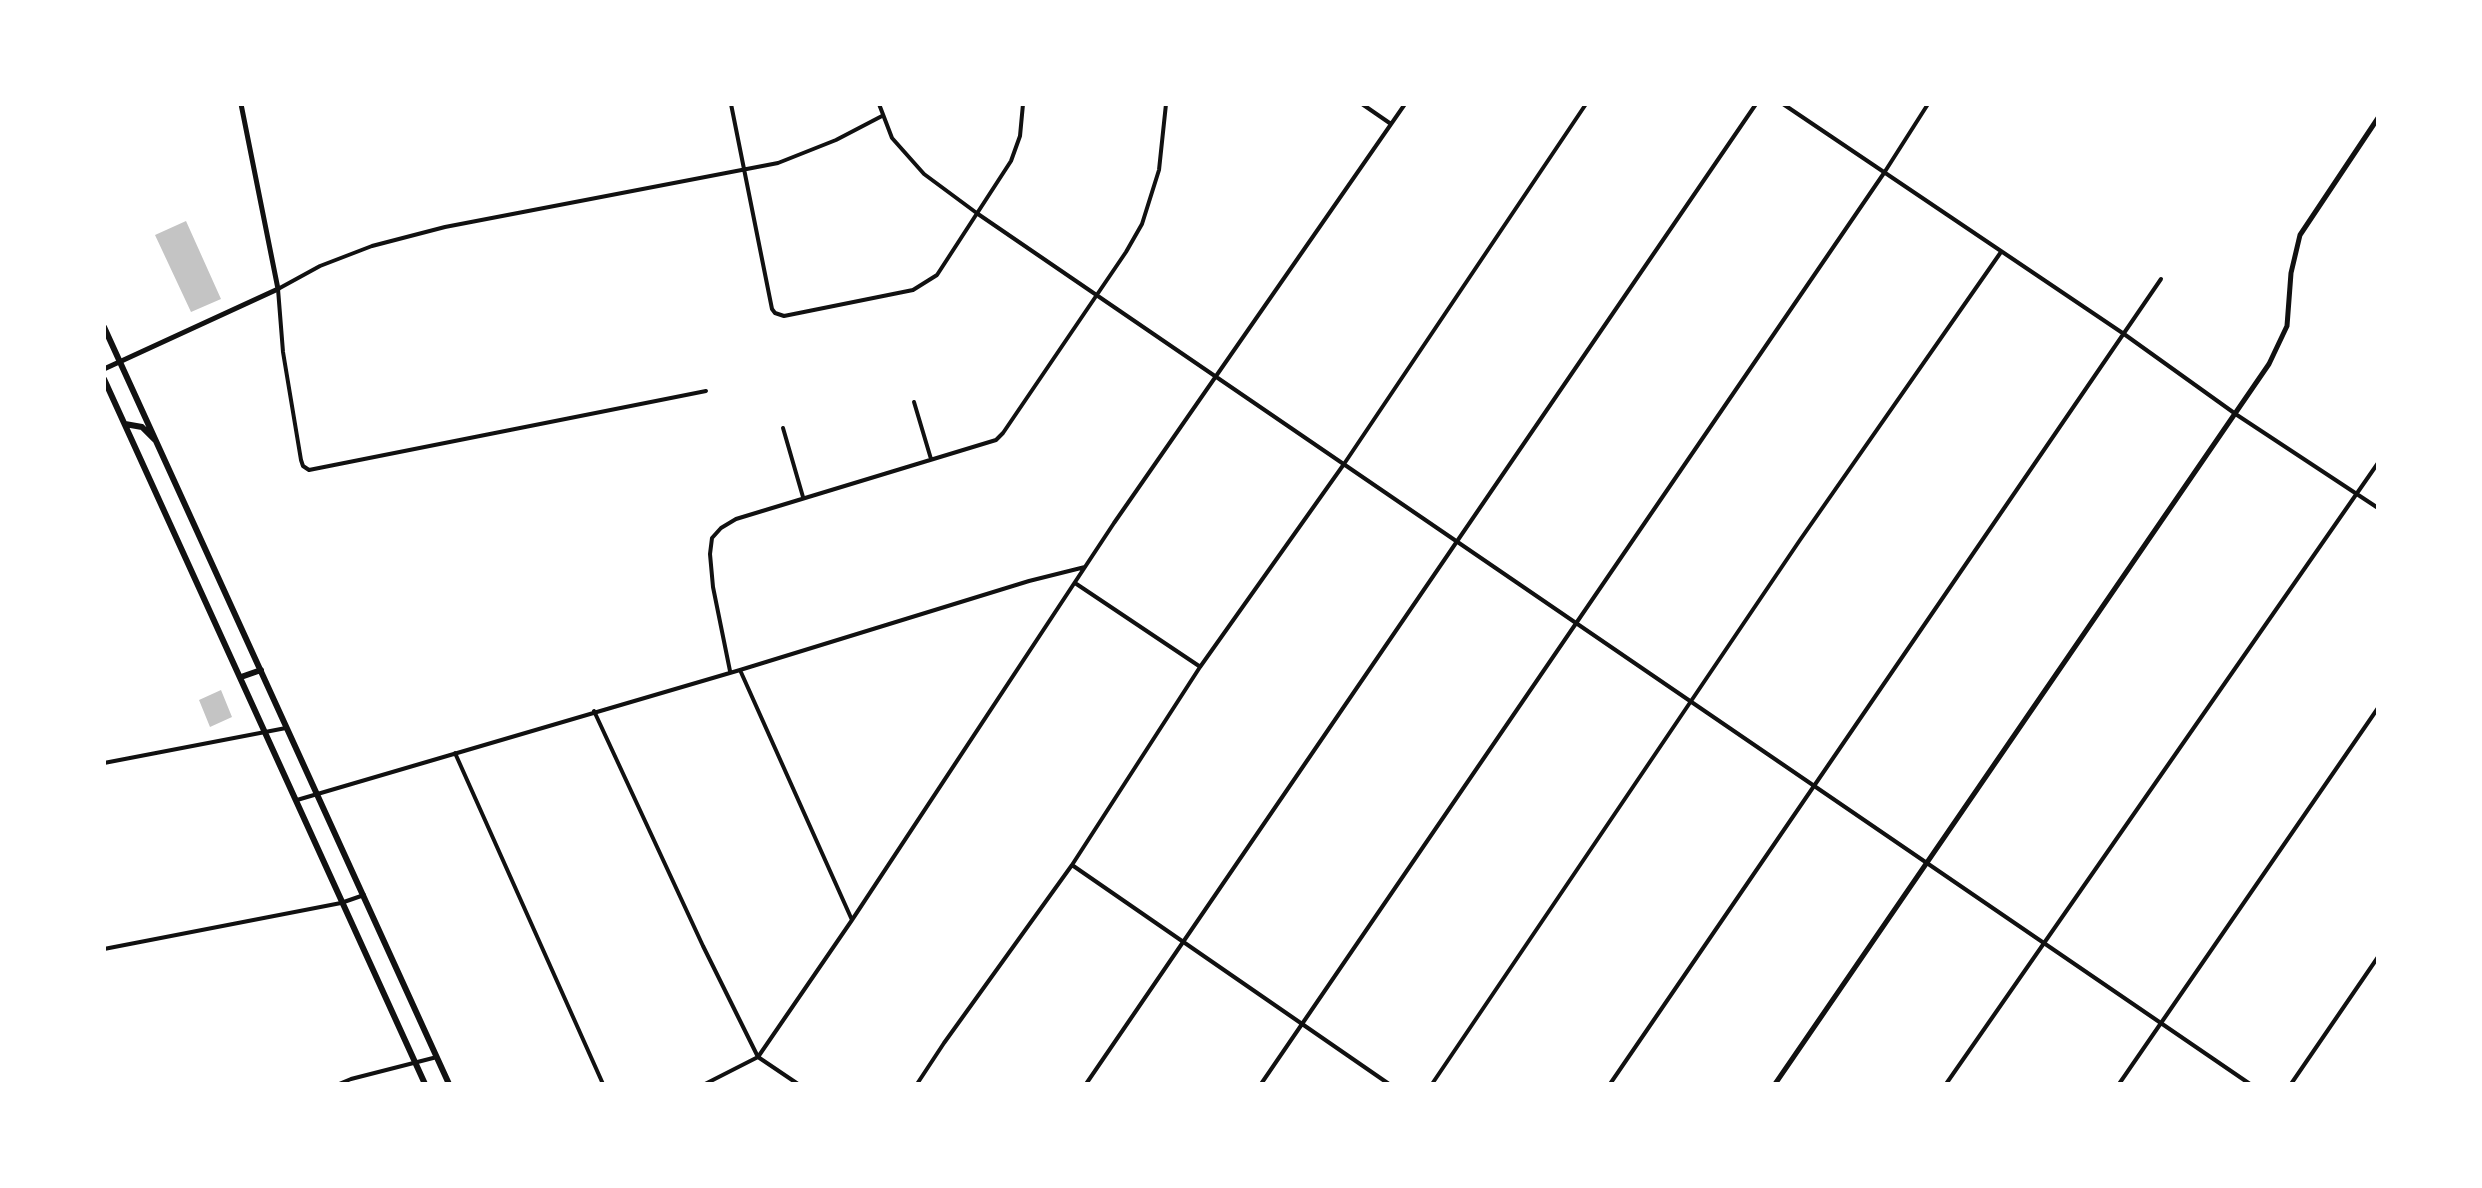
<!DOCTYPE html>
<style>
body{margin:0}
#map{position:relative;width:2482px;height:1188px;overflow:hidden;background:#fff;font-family:Mulish,sans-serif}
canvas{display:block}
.frame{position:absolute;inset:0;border:106px solid #fff;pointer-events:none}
</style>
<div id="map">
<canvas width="2482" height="1188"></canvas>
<div class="frame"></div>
</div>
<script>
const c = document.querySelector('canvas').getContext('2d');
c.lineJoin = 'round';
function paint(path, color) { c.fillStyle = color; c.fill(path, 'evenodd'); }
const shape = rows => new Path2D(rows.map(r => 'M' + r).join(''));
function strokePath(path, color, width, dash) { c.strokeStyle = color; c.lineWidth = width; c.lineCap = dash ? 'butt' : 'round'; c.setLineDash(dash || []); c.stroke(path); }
paint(shape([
 [186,221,221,299,191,312,155,235],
 [221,690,232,717,210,727,199,700]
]), '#c4c4c4');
strokePath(shape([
 [731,104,772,309,775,313,784,316,913,290,937,275,1011,161,1020,136,1023,104],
 [879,104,892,138,924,174,978,214,2250,1084],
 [1362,104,1391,124],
 [1783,104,2124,334,2237,415,2378,508],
 [706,391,309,470,303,466,301,460,283,352,278,289,320,266,372,246,445,227,778,163,836,140,882,116],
 [914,402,931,459],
 [783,428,803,497],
 [1075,583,1199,666],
 [740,670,852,920],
 [730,671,713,587,710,554,712,538,721,528,736,519,996,440,1003,433,1126,252,1142,224,1159,170,1166,104],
 [594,711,703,946,758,1057,798,1084],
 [455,753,603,1084],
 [104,763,286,728],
 [297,800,740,670,1029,581,1085,567],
 [1072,865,1389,1084],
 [104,949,341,903,364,895],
 [339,1084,351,1079,437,1057],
 [705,1084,758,1057,852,920,1114,523,1405,104],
 [917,1084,944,1043,1072,865,1200,667,1344,464,1586,104],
 [1086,1084,1756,104],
 [1261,1084,1884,173,1928,104],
 [1432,1084,1800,540,2001,252],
 [1610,1084,2161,279],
 [1946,1084,2378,463],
 [2119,1084,2378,708],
 [2291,1084,2378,957]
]), '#111', 4);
strokePath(shape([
 [104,369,278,289,241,104],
 [1775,1084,2269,364,2287,326,2291,273,2300,235,2378,118]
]), '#111', 5);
strokePath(shape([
 [104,327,449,1084],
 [104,379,425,1084],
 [125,424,142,427,155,440],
 [241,677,261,670]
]), '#111', 6);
</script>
